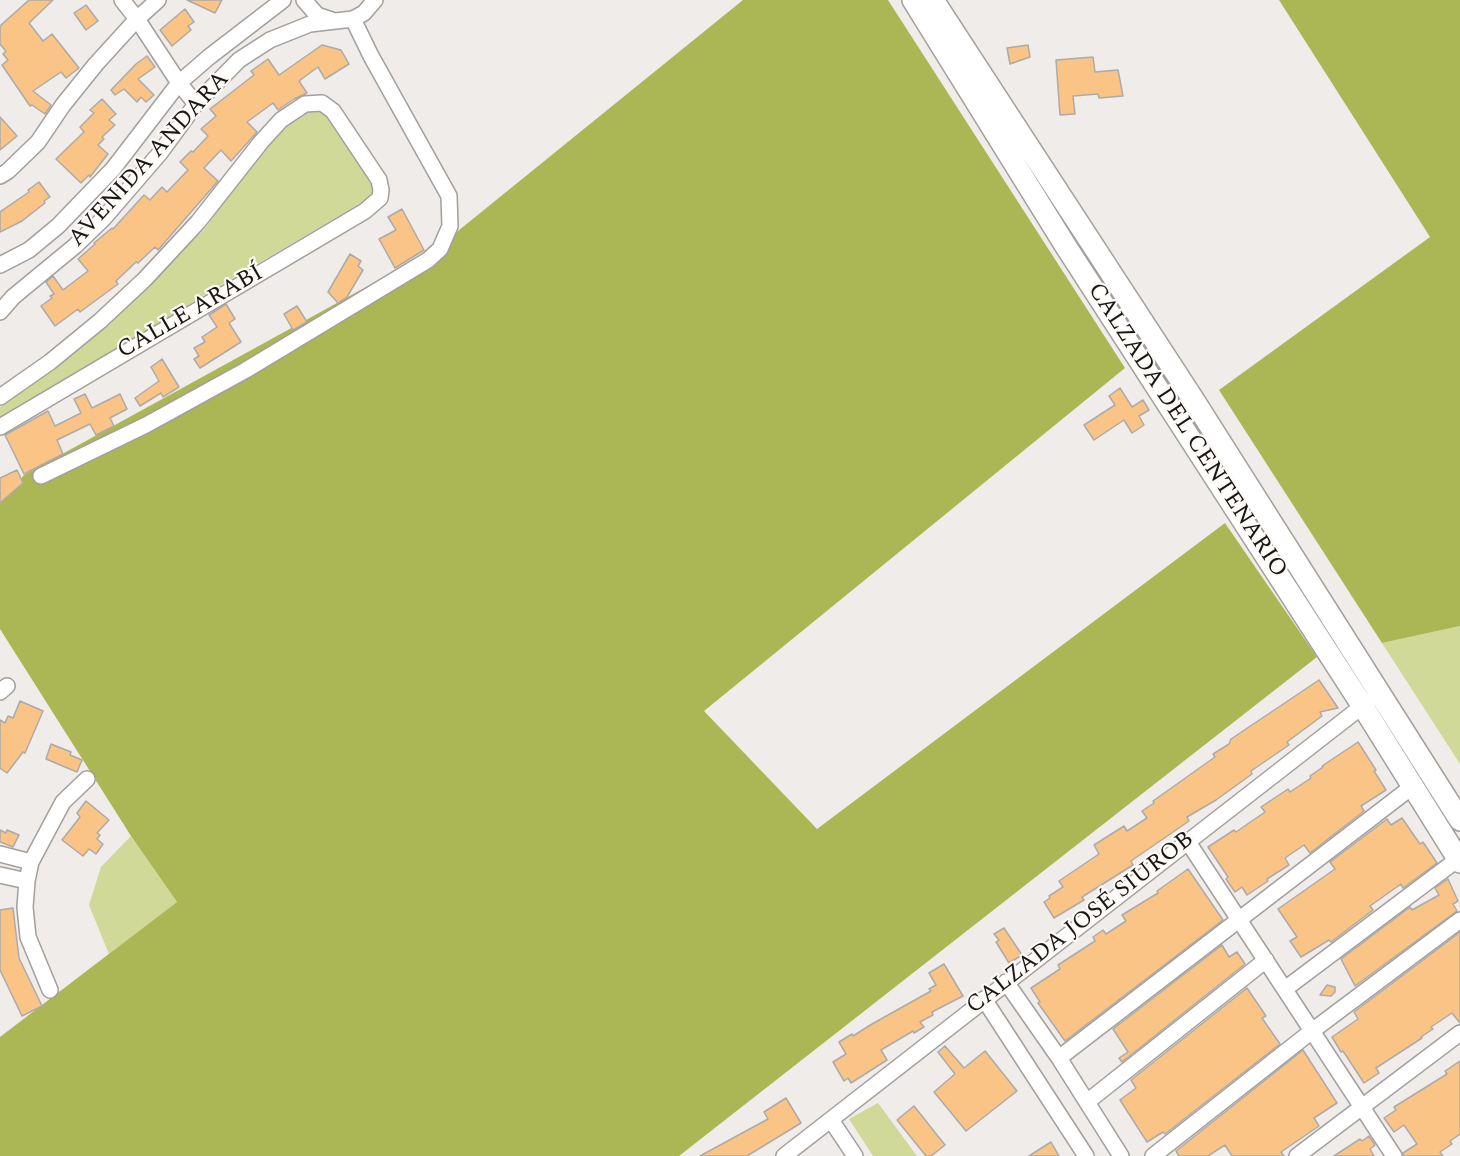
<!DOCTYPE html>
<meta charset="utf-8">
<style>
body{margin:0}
canvas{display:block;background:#efece9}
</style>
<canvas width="1460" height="1156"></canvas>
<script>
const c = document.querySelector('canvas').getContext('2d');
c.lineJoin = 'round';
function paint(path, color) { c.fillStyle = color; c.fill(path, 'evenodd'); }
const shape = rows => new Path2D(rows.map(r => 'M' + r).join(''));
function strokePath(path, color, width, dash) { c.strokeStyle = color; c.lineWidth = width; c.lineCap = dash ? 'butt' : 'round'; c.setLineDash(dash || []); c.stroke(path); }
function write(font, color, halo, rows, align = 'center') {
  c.font = font + ' Spectral,serif'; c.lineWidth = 4.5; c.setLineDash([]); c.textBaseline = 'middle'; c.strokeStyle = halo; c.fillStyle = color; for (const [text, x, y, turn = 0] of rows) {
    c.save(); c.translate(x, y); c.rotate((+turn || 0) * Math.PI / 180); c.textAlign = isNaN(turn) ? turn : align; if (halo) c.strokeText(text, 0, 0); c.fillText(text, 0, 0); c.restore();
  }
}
paint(shape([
 [316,109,331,119,376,189,371,197,209,292,0,422,0,407,120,311,204,230,245,173,296,115],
 [1460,626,1460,764,1382,643],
 [131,836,177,902,109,954,89,905,101,867],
 [878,1103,917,1156,873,1156,849,1119]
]), '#d0d998');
paint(shape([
 [743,0,888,0,1125,368,704,711,817,829,1225,523,1317,657,679,1156,0,1156,0,1037,177,902,131,836,0,629,0,502,24,475,437,248],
 [1279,0,1460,0,1460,626,1382,643,1219,390,1430,237]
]), '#abb755');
const building = shape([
 [29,0,53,0,29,23,43,41,52,34,79,68,66,78,61,72,33,91,51,105,45,114,32,105,30,106,2,65,8,60,3,54,6,51,0,44,0,26,29,0],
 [187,0,222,0,215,13,187,0],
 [86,5,98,21,86,30,74,13,86,5],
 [185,9,194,22,188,26,191,30,172,46,160,30,185,9],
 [322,45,341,50,349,64,325,79,318,67,299,81,307,93,294,99,278,110,273,103,247,122,257,132,231,161,221,150,204,168,218,181,158,250,155,247,138,263,136,262,116,281,118,284,80,312,78,309,55,326,41,306,52,298,50,296,54,294,46,282,53,276,63,290,88,271,78,259,95,244,94,243,112,228,113,229,144,195,150,200,162,187,167,192,188,170,180,162,191,151,193,152,208,136,201,129,216,116,210,109,254,75,251,71,268,59,279,75,322,45],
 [1028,45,1030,57,1010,64,1007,48,1028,45],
 [147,56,155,67,138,79,154,95,146,102,141,97,137,102,124,89,115,95,111,90,136,64,147,56],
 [1093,57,1095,72,1118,70,1123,96,1099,98,1098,94,1073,96,1075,114,1060,115,1056,60,1093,57],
 [102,99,116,114,109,120,115,125,102,137,104,139,98,145,108,154,90,177,89,175,81,183,56,159,84,132,80,127,94,113,90,110,102,99],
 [0,117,17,136,0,150,0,117],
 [39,182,50,197,44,201,45,203,22,221,0,232,0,212,29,192,28,190,39,182],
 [402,209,424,250,395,268,379,239,396,230,388,217,402,209],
 [350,254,361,261,358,266,363,270,347,297,338,303,328,292,350,254],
 [226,304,235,319,229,323,241,342,200,368,194,359,199,356,194,348,205,342,202,337,217,327,209,315,226,304],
 [297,306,307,322,293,330,284,314,297,306],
 [162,359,179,387,163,397,161,393,140,406,135,398,159,381,151,367,162,359],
 [1120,388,1132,407,1143,400,1149,410,1139,416,1144,425,1132,433,1124,420,1094,440,1084,425,1115,405,1109,396,1120,388],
 [85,394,92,408,120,394,127,409,110,418,114,426,96,435,90,424,57,440,63,454,24,474,5,435,48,411,55,426,81,413,74,399,85,394],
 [17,470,23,483,0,503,0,478,17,470],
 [1319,680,1338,708,1320,712,1322,716,1287,742,1289,745,1251,771,1252,774,1216,800,1187,817,1189,821,1131,861,1133,865,1082,897,1084,900,1054,918,1044,902,1050,898,1049,896,1063,887,1059,881,1099,854,1094,845,1124,826,1127,831,1147,818,1142,811,1154,803,1153,801,1215,757,1213,754,1229,744,1231,739,1319,680],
 [20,701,43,711,25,753,23,752,7,773,0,768,0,720,5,723,8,716,13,718,20,701],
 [1358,742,1376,770,1374,771,1386,790,1361,806,1364,811,1310,853,1304,845,1285,858,1289,865,1267,879,1268,881,1247,895,1242,887,1235,892,1226,879,1228,877,1208,847,1234,830,1236,832,1265,812,1261,807,1288,789,1290,792,1311,778,1310,776,1323,767,1322,766,1358,742],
 [51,744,71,752,70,755,82,760,77,772,46,759,51,744],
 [86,801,109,820,97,833,100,835,97,839,103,844,96,854,89,849,83,856,62,840,80,817,77,813,86,801],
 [1402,818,1420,844,1423,842,1437,863,1403,888,1401,884,1370,906,1373,910,1331,942,1329,940,1301,957,1290,941,1297,937,1278,909,1335,869,1330,862,1387,819,1391,825,1402,818],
 [0,830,6,833,7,830,19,835,13,847,0,842,0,830],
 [1188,869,1223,920,1065,1041,1038,1003,1040,1002,1031,988,1060,969,1058,965,1095,941,1093,937,1103,930,1106,934,1126,921,1122,915,1158,893,1157,891,1188,869],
 [1448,879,1458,901,1453,904,1457,911,1355,986,1341,959,1410,907,1412,910,1439,895,1435,888,1448,879],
 [13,908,19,958,42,1006,22,1016,0,970,0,910,13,908],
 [1004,928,1022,955,1009,963,996,942,999,940,994,934,1004,928],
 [1460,932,1460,1023,1452,1013,1431,1027,1433,1029,1421,1037,1422,1038,1376,1068,1379,1073,1364,1083,1343,1051,1341,1052,1332,1037,1358,1019,1354,1012,1460,932],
 [1222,945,1229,957,1237,952,1245,964,1122,1062,1119,1058,1128,1052,1113,1029,1222,945],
 [944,964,963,996,932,1012,933,1015,920,1022,924,1027,914,1033,913,1031,881,1050,887,1060,851,1083,848,1078,844,1081,833,1062,846,1054,839,1042,852,1034,853,1036,872,1024,931,991,929,989,936,985,929,973,944,964],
 [1327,985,1335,987,1335,992,1331,996,1320,995,1327,985],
 [1247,988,1266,1016,1262,1018,1280,1044,1165,1134,1163,1132,1147,1142,1120,1100,1136,1088,1131,1080,1247,988],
 [945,1046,964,1068,985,1051,1017,1091,966,1131,934,1092,955,1074,938,1052,945,1046],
 [1303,1050,1337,1103,1314,1118,1319,1126,1281,1152,1284,1156,1232,1156,1225,1145,1208,1156,1179,1156,1176,1151,1303,1050],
 [1460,1061,1460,1134,1450,1141,1452,1144,1440,1152,1443,1156,1404,1156,1403,1153,1417,1144,1404,1125,1394,1132,1384,1118,1396,1110,1394,1107,1447,1074,1445,1071,1460,1061],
 [786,1098,801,1123,747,1156,700,1156,768,1119,764,1112,786,1098],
 [914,1106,945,1145,931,1156,926,1156,897,1120,914,1106],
 [1369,1136,1375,1145,1370,1149,1374,1156,1334,1156,1360,1139,1362,1141,1369,1136],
 [1051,1142,1059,1156,1029,1156,1051,1142]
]);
paint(building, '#f9c486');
strokePath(building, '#adaaa7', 1.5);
const street = shape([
 [122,0,137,19,179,83,196,104],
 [304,0,317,15,332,20],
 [0,176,8,171,38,142,63,105,96,64,137,19,158,0],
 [0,265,29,250,58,226,113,169,179,83,209,57,283,0],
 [0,312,13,297,75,246,104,218,160,153,196,104,239,60,270,40,310,24,353,19,364,13,375,0],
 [0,397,50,362,100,321,145,279,198,222,261,142,281,120,305,104,322,103,333,111,379,180,381,190,380,198,365,211,0,427],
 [41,476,146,425,246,370,428,260,440,249,450,226,449,196,371,56,353,19],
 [0,692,7,686],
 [1188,842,1394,1156],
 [0,854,31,862],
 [0,875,27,881],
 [1006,982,1059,1058,1121,1156],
 [1285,989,1458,859],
 [50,990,28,937,25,907,27,881,31,862,63,802,87,779],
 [984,999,1086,1156],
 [1059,1058,1413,786],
 [1087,1102,1266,960],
 [831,1120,855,1156],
 [784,1156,1369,701],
 [1153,1156,1312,1031,1460,920],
 [1297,1156,1460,1033]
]);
const secondary = shape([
 [913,0,1065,245,1362,705,1460,862],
 [933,0,1193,399,1460,820]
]);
strokePath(street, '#a29f9c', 18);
strokePath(secondary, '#a29f9c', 24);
strokePath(street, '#fff', 15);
strokePath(secondary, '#fff', 21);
write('24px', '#181716', '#fdfaf6', [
 ["AVENIDA ANDARA",150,160,-48],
 ["CALLE ARABÍ",191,313,-30],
 ["CALZADA DEL CENTENARIO",1186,431,57],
 ["CALZADA JOSÉ SIUROB",1081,924,-38]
]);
</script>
